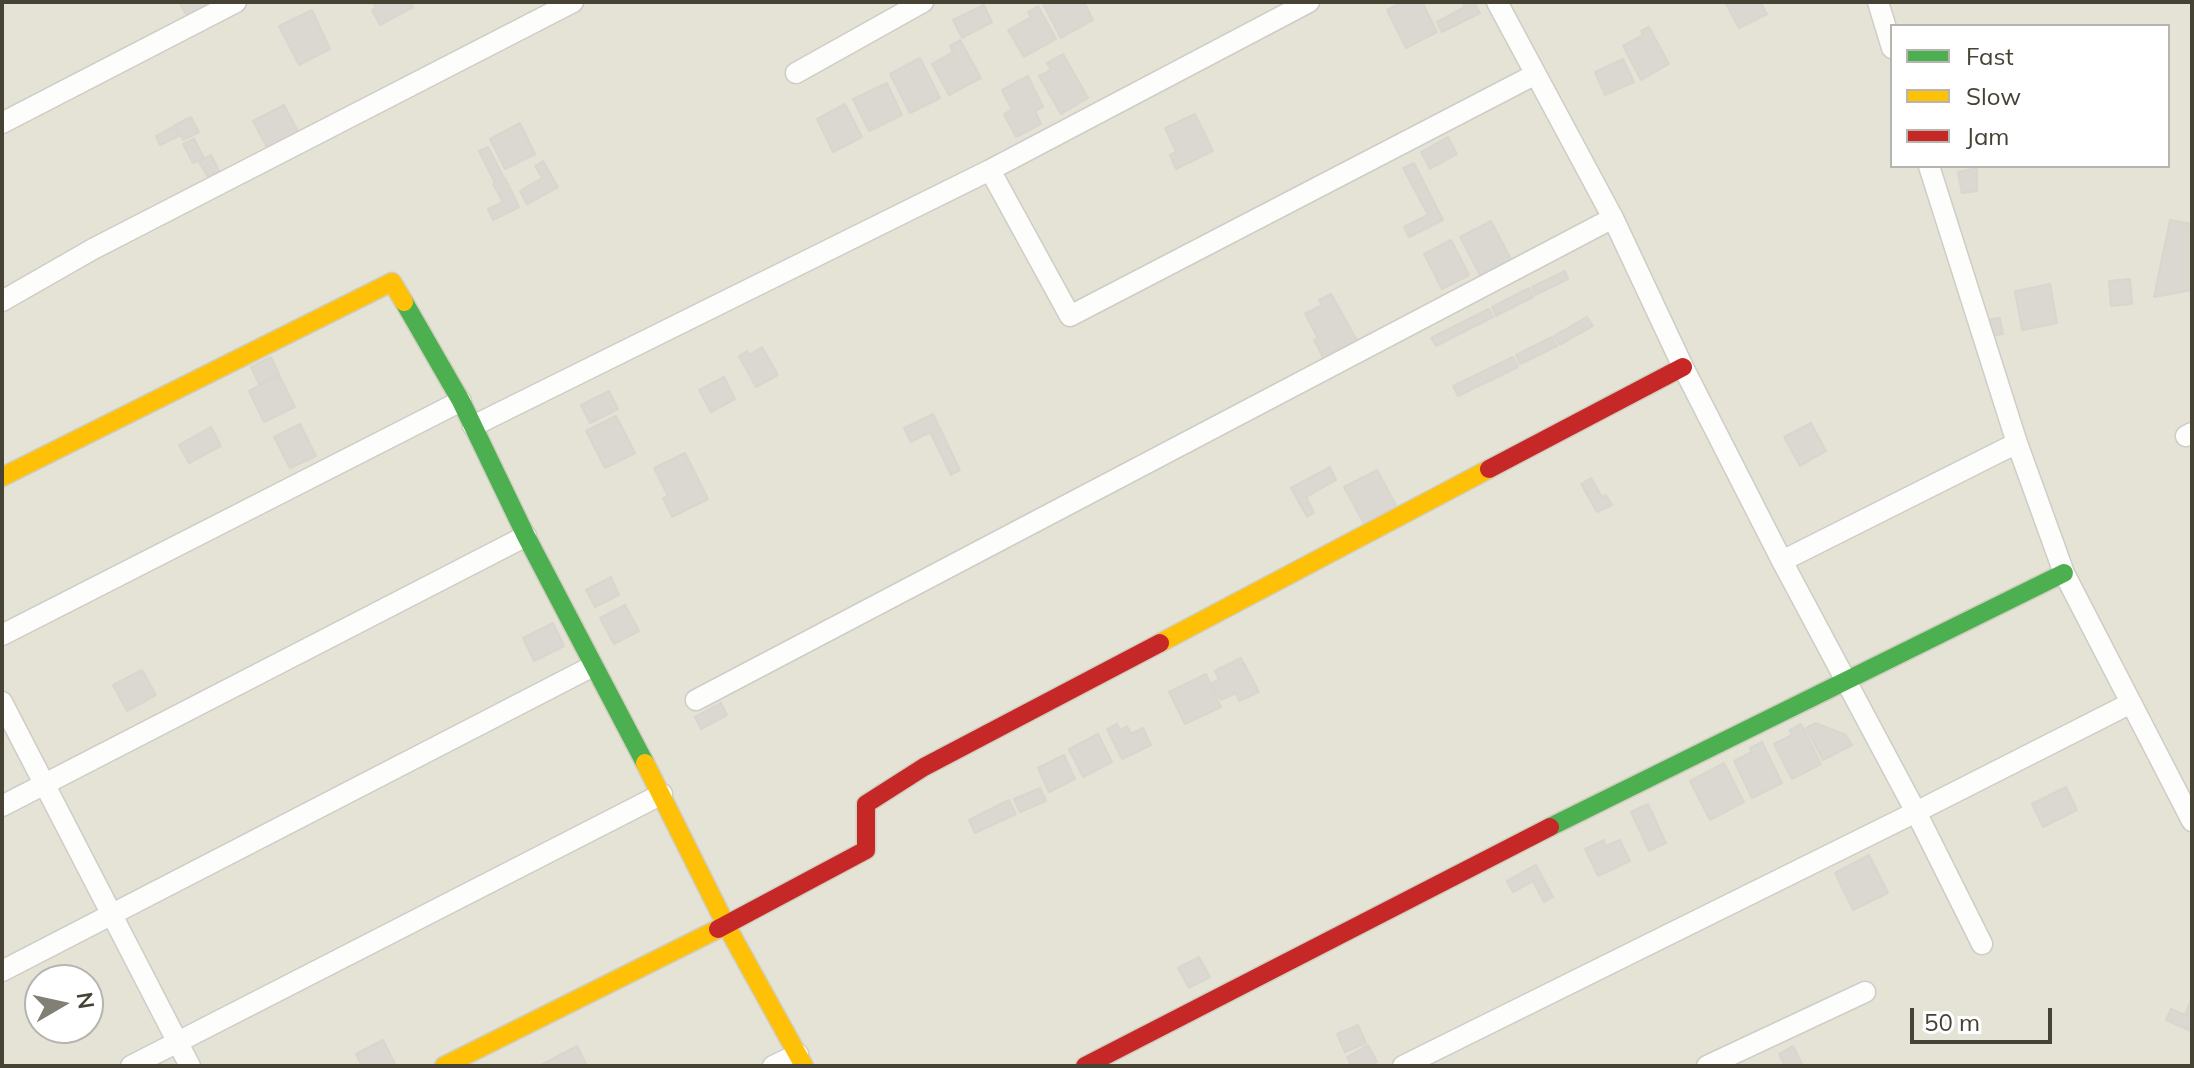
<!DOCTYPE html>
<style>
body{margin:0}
#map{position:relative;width:2194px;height:1068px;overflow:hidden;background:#f0efe8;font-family:Mulish,sans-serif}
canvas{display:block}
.frame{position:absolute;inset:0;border:4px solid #464335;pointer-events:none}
.legend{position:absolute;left:1890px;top:24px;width:280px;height:144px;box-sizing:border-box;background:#fff;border:2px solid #b5b4ae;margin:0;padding:10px 14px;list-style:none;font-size:24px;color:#464335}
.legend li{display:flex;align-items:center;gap:16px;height:40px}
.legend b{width:40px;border:2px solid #b5b4ae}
.north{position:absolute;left:24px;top:964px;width:80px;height:80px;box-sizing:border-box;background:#fff;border:2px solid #b5b4ae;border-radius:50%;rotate:81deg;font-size:22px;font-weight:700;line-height:32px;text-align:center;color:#464335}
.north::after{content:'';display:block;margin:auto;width:28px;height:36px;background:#827f74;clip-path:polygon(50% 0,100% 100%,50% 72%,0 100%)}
.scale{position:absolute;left:1910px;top:1008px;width:142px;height:36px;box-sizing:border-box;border:4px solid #464335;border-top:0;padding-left:10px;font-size:24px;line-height:28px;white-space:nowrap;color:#464335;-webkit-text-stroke:6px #fff;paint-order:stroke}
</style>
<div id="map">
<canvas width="2194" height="1068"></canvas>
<div class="frame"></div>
<ul class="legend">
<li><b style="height:10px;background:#4caf50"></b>Fast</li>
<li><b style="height:10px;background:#ffc107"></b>Slow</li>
<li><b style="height:10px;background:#c62828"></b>Jam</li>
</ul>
<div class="north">N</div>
<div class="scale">50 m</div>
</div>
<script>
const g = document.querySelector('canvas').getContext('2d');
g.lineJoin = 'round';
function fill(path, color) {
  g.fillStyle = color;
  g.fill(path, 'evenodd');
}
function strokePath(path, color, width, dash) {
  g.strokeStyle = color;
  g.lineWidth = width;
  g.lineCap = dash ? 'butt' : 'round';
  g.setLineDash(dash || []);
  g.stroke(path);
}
fill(new Path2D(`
 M 2,2 L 2192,2 L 2192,1066 L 2,1066 ZM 1892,26 L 2168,26 L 2168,166 L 1892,166 ZM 40,980 L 88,980 L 88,1028 L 40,1028 Z`), '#e5e3d5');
const building = new Path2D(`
 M 179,2 L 210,2 L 187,16 Z
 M 372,2 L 411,2 L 413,7 L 380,25 L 372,10 L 376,8 Z
 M 1047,2 L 1084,2 L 1093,20 L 1061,38 L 1043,4 Z
 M 1403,2 L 1422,2 L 1437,32 L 1406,48 L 1387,10 Z
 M 1462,2 L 1474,2 L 1480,13 L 1442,32 L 1437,22 L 1465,7 Z
 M 1725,2 L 1760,2 L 1767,14 L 1739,28 Z
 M 984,5 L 992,22 L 962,38 L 953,20 Z
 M 1038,6 L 1056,39 L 1024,57 L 1008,30 L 1031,17 L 1028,12 Z
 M 312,10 L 330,49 L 299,65 L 279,26 Z
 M 1649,27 L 1669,64 L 1641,80 L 1623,46 L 1643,35 L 1641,31 Z
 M 960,40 L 981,78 L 949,95 L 932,64 L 953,52 L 950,46 Z
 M 1063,54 L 1088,98 L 1061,114 L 1039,76 L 1051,70 L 1047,63 Z
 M 920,58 L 940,98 L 910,113 L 890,74 Z
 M 1623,59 L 1634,82 L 1605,95 L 1595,72 Z
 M 1028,76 L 1043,107 L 1035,111 L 1041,124 L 1016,137 L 1004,114 L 1012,110 L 1002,90 Z
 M 887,83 L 902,115 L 869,131 L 853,99 Z
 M 845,104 L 862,137 L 833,152 L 817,119 Z
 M 284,105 L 301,137 L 270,153 L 253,121 Z
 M 1195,114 L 1213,151 L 1176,169 L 1170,155 L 1176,152 L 1165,128 Z
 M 191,117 L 199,132 L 183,140 L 175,125 Z
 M 520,123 L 535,154 L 505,169 L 490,139 Z
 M 174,126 L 179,136 L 160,145 L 156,136 Z
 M 1448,137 L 1457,154 L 1430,169 L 1421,152 Z
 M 194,139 L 204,158 L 193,163 L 183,144 Z
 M 488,147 L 503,176 L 494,181 L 479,151 Z
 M 211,155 L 219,171 L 208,177 L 199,162 Z
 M 543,161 L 558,187 L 527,204 L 520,191 L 542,178 L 535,166 Z
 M 1414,163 L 1443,220 L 1409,237 L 1404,227 L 1428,215 L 1403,168 Z
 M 1977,168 L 1977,191 L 1962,193 L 1958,172 Z
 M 505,178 L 519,207 L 493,220 L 488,209 L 503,202 L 493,184 Z
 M 2170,220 L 2192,224 L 2192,290 L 2154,297 Z
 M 1491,221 L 1512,261 L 1481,277 L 1460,237 Z
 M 1451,240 L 1469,275 L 1442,289 L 1424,254 Z
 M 1565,271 L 1568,279 L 1535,295 L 1532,287 Z
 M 2130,279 L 2132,304 L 2111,306 L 2109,281 Z
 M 2050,284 L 2057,323 L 2022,330 L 2015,291 Z
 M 1529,288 L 1533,297 L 1496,316 L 1492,307 Z
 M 1331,294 L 1358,342 L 1325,361 L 1314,340 L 1318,338 L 1305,314 L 1322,305 L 1319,300 Z
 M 1489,309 L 1493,317 L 1436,346 L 1431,338 Z
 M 1587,317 L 1593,326 L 1560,345 L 1554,336 Z
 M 2000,318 L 2003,334 L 1989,336 L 1986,320 Z
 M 1552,337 L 1557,346 L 1520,364 L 1516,355 Z
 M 762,347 L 778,375 L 756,387 L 739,356 L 747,351 L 749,355 Z
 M 271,357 L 279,374 L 259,384 L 251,367 Z
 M 1513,357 L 1518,367 L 1458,396 L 1453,386 Z
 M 279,375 L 295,407 L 264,422 L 249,391 Z
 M 724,377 L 735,399 L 711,412 L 699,390 Z
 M 609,391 L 618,409 L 590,423 L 581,405 Z
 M 933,414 L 960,470 L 951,475 L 930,432 L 911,442 L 904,428 Z
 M 616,416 L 635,453 L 605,468 L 586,431 Z
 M 1811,423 L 1826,451 L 1800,466 L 1784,437 Z
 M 300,424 L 316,456 L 290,468 L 274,437 Z
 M 211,427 L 221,446 L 189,463 L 179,445 Z
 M 685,453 L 708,499 L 672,517 L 663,498 L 668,496 L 654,468 Z
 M 1330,467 L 1336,480 L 1306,497 L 1314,513 L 1307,517 L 1291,488 Z
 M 1377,470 L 1399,511 L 1367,529 L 1344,487 Z
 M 1591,478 L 1602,497 L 1606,495 L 1612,505 L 1597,512 L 1581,484 Z
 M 611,577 L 619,595 L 595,607 L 586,590 Z
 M 625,605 L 639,631 L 614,644 L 600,618 Z
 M 553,623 L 564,646 L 534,661 L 523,638 Z
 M 1241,658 L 1259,692 L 1239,701 L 1236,693 L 1221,700 L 1212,683 L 1219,679 L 1215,671 Z
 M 142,670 L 156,695 L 127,711 L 113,685 Z
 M 1206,674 L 1221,707 L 1185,724 L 1169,692 Z
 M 721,703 L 727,715 L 701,729 L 695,717 Z
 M 1816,723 L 1846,735 L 1852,745 L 1823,760 L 1806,728 Z
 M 1117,724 L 1120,730 L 1127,726 L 1131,734 L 1143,728 L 1151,745 L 1122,759 L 1107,729 Z
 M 1801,724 L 1821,764 L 1792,779 L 1774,744 L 1792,735 L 1790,730 Z
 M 1098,734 L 1112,762 L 1083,777 L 1069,749 Z
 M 1762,742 L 1782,783 L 1752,798 L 1734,761 L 1752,752 L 1750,748 Z
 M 1064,755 L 1075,779 L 1049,792 L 1038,768 Z
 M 1724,763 L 1744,802 L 1710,820 L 1690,781 Z
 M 2066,787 L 2077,810 L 2043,827 L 2032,804 Z
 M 1040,788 L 1046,801 L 1020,812 L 1014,799 Z
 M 1009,800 L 1016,814 L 975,833 L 969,820 Z
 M 1648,804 L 1666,843 L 1649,851 L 1631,812 Z
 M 1604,840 L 1606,846 L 1620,840 L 1630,861 L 1598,876 L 1585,849 Z
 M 1869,855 L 1888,893 L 1853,910 L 1835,873 Z
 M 1536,865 L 1553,897 L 1544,902 L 1533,881 L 1513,892 L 1507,881 Z
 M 1199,957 L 1210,977 L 1189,988 L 1178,968 Z
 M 2192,998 L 2191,1031 L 2166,1020 L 2171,1009 L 2185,1015 Z
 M 1358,1025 L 1366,1043 L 1345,1052 L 1337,1034 Z
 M 383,1040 L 396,1066 L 362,1066 L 356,1054 Z
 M 1368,1045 L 1377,1062 L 1369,1066 L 1352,1066 L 1347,1057 Z
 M 577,1046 L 587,1066 L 539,1066 Z
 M 1793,1046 L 1803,1066 L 1785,1066 L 1779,1054 Z`);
fill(building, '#dad8d1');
strokePath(building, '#d8d6ce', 2);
const street = new Path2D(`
 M 1497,2 L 1613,218 L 1683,367 L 1782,561 L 1916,812 L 1982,944
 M 1878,2 L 1892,48
 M 796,73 L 923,2
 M 2,123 L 236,2
 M 1929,166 L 2017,443 L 2064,573 L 2192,821
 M 990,170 L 1070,316 L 1534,75
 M 2,301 L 93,249 L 573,2
 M 473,426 L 990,170 L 1309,2
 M 2186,436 L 2192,433
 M 1782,561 L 2017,443
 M 2,635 L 461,401
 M 696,700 L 1613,218
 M 2,702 L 190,1066
 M 2,806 L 526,536
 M 2,971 L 593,666
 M 131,1066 L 662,794
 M 773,1066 L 798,1054
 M 1403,1066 L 1916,812 L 2131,703
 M 1707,1066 L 1865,992`);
const fast = new Path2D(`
 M 404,302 L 461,401 L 526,536 L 645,763
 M 1550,827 L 2064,573`);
const slow = new Path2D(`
 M 2,477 L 392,282 L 404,302
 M 1160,643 L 1489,469
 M 645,763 L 726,925 L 804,1066
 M 444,1066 L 718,929`);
const jam = new Path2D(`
 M 1489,469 L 1683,367
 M 718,929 L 866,850 L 866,804 L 924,767 L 1160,643
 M 1085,1066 L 1550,827`);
strokePath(street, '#cecdc6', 23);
strokePath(fast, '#d0cebf', 21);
strokePath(slow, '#d0cebf', 21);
strokePath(jam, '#d0cebf', 21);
strokePath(street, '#fdfdfc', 20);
strokePath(fast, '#4caf50', 18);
strokePath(slow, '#ffc107', 18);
strokePath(jam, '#c62828', 18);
</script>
